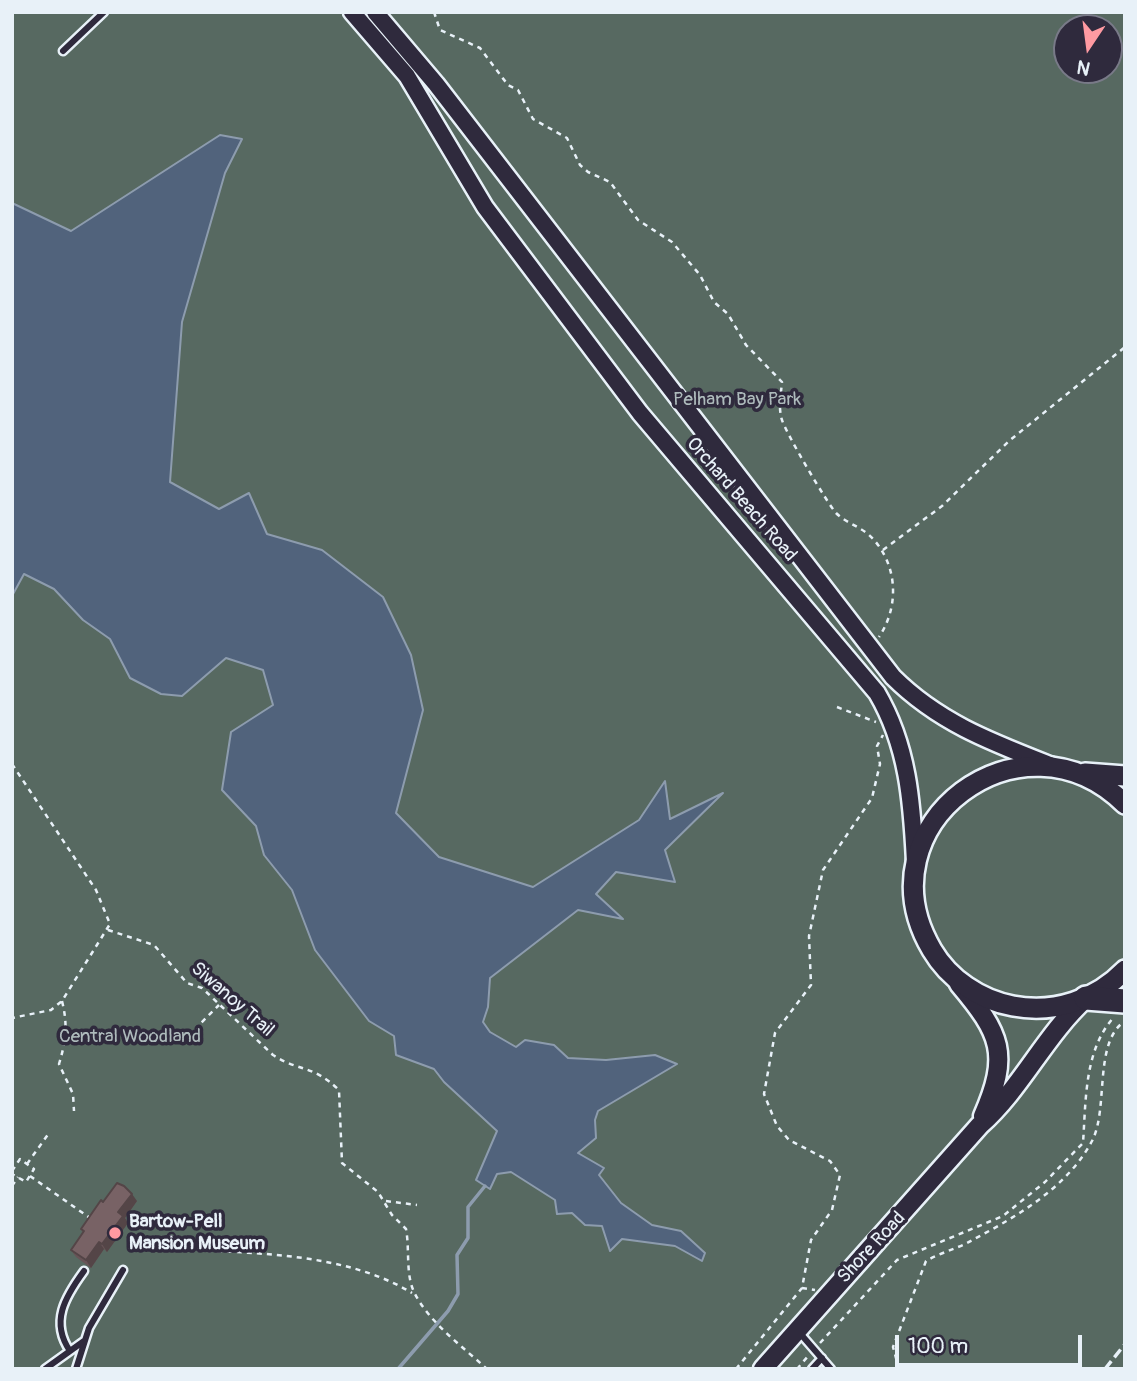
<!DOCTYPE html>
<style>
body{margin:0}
#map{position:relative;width:1137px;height:1381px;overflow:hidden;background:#2f2a3d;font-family:Pangolin,sans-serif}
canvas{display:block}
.frame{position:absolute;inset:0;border:14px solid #e8f1f8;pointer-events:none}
.north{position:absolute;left:1053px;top:14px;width:70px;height:70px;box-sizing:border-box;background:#2f2a3d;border:2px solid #797a88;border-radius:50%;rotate:193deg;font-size:19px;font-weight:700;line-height:28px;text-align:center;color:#e8f1f8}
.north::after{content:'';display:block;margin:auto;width:24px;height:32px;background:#ff9aa2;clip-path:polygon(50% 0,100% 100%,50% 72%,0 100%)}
.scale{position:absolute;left:895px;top:1335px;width:187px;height:32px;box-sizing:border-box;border:4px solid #e8f1f8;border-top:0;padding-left:9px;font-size:21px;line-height:24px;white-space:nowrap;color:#e8f1f8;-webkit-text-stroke:5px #2f2a3d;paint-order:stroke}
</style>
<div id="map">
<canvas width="1137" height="1381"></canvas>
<div class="frame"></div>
<div class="north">N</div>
<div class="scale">100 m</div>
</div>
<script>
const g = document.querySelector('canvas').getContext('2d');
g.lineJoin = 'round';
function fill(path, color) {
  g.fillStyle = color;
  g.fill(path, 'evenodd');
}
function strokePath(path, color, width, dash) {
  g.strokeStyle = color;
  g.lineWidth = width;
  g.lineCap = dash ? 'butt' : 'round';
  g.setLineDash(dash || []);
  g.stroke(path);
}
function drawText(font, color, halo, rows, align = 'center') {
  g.font = font + ' Pangolin,sans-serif';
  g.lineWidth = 7;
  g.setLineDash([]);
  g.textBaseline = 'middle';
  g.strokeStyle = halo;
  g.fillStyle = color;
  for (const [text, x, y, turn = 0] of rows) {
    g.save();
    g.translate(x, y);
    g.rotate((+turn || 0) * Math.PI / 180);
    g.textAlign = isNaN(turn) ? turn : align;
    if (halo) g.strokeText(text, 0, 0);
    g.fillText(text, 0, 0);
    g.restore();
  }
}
fill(new Path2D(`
 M 12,12 L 1125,12 L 1125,1369 L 12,1369 ZM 1067,28 L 1109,28 L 1109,70 L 1067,70 Z`), '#576961');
const water = new Path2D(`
 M 220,135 L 242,139 L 225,173 L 182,322 L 170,482 L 219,509 L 249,493 L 267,534 L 322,550 L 383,597 L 411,655 L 423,710 L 396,813 L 439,857 L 533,887 L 639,820 L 665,781 L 670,819 L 723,793 L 665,850 L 675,882 L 616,872 L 596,894 L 623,919 L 578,910 L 490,978 L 488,1007 L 483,1022 L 490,1032 L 516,1047 L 525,1040 L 554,1045 L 568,1058 L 606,1060 L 655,1055 L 677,1064 L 598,1111 L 595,1120 L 596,1138 L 578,1153 L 604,1168 L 599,1175 L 621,1203 L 652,1225 L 681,1231 L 705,1253 L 702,1261 L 675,1246 L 622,1239 L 610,1251 L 602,1226 L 585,1225 L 572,1213 L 557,1214 L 555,1200 L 511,1172 L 497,1174 L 490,1189 L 476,1180 L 497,1131 L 444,1082 L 434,1069 L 396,1055 L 394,1036 L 369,1021 L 315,950 L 292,890 L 264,855 L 256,826 L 222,790 L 231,732 L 273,705 L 263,670 L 226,658 L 182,696 L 161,694 L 130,678 L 110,639 L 83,620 L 54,589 L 24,574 L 12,596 L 12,203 L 71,231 Z`);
fill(water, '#51637c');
strokePath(water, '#8d9cae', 2);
strokePath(new Path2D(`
 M 398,1369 L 448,1311 L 458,1294 L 457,1255 L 468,1238 L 468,1207 L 485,1186`), '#8d9cae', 3.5);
const service = new Path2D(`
 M 63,51 L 104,12
 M 798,1331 L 831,1369
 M 70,1351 C 50,1322 65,1297 84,1271
 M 45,1369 L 84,1341
 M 76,1369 L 89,1328 L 123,1270
 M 812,1369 L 822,1358`);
const tertiary = new Path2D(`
 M 352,12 L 407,76 L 485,207 L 640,413 L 877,693 C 908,746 912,802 915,862
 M 375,12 L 436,84 L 893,677 C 938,722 991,742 1050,765`);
const secondary = new Path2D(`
 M 959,984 C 1001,1034 1010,1054 983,1116
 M 763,1369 L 980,1125 C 1021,1089 1045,1035 1086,998`);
const primary = new Path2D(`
 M 1085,773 L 1125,776
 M 1125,804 C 1022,702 858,825 932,950 C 949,979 980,1000 1013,1006 C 1054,1014 1096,1000 1125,970`);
const motorway = new Path2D(`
 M 1086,998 L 1125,1001`);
strokePath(service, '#e8f1f8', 11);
strokePath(tertiary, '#e8f1f8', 21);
strokePath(secondary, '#e8f1f8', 23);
strokePath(primary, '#e8f1f8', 24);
strokePath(motorway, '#e8f1f8', 28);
strokePath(new Path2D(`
 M 434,12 L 440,30 L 480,48 L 508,85 L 518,90 L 533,119 L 567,138 L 580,165 L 588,172 L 610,182 L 638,220 L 672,242 L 700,275 L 714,302 L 728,314 L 746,345 L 782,382 C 781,394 778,408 782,420 C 786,433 827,503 836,513 C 845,522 858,526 868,534 C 897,560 901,604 879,637
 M 883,550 L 942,506 L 1009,441 L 1125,347
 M 837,707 L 876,722
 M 12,764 L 96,890 L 110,924 L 62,1001 L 51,1010 L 12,1018
 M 108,930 L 154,945 L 187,983 L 202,988 L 273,1055 C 299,1072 312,1064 339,1090 L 342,1163 L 378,1192 L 392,1215 L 406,1229 C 410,1250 405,1275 415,1294 C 430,1323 463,1347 487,1369
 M 62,1001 C 68,1025 66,1041 59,1064 L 73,1094 L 74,1111
 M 191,1039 L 199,1025 L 219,1005
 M 27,1164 L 49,1133
 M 12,1171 L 20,1159 L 34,1169 L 26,1182 L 12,1174
 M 30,1176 L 90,1218
 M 12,1186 L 18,1177
 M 386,1201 L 417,1205
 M 167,1249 C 246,1253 343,1251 412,1293
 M 802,1288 L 815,1290
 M 820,1343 L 897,1260 L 1003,1216 L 1045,1182 L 1083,1143 C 1086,1101 1084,1050 1114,1017
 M 736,1369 L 802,1288 L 811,1240 L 832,1210 L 840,1175 L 830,1161 L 789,1140 L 777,1126 L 764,1094 L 775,1033 L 811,985 L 809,936 L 823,870 L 872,798 L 880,764 L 877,746 L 883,735
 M 797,1369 L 809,1355
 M 899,1369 L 893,1347 L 926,1261 C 938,1254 952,1250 965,1244 C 1012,1219 1066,1190 1092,1141 C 1109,1109 1093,1042 1125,1021`), '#e8f1f8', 2.5, [5, 5]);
strokePath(service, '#2f2a3d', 6);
strokePath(tertiary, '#2f2a3d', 16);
strokePath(secondary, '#2f2a3d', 18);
strokePath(primary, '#2f2a3d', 19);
strokePath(motorway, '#2f2a3d', 23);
strokePath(new Path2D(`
 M 1105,1369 L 1125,1344
 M 1124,1369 L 1125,1368`), '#e8f1f8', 3.5, [10, 5]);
fill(new Path2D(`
 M 137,1201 L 125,1218 L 128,1223 L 107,1252 L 104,1249 L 91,1268 L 76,1257 L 71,1250 L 83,1233 L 81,1229 L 103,1202 Z`), '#675457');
fill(new Path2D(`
 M 132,1194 L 137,1201 L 125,1218 L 128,1223 L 107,1252 L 102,1244 L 118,1212 Z
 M 99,1242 L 104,1249 L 91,1268 L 86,1260 Z`), '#544547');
const building = new Path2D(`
 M 117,1183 L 124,1186 L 132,1194 L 118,1212 L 123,1216 L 102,1244 L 99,1242 L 86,1260 L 71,1250 L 84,1231 L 81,1229 L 101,1200 L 103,1202 Z`);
fill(building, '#786265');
strokePath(building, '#544547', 2);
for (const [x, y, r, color] of [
 [115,1233,7,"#ff9aa2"]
]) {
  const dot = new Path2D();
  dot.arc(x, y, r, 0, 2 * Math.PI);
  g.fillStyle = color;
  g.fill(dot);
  strokePath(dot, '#2f2a3d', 2.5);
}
drawText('19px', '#aebbbc', '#2f2a3d', [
 ["Pelham Bay Park",737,400],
 ["Central Woodland",130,1037]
]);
drawText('19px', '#e8f1f8', '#2f2a3d', [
 ["Orchard Beach Road",741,500,49],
 ["Siwanoy Trail",232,1000,41],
 ["Shore Road",872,1248,-47]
]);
drawText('bold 19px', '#e8f1f8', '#2f2a3d', [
 ["Bartow-Pell",129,1222],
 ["Mansion Museum",129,1244]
], 'left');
</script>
